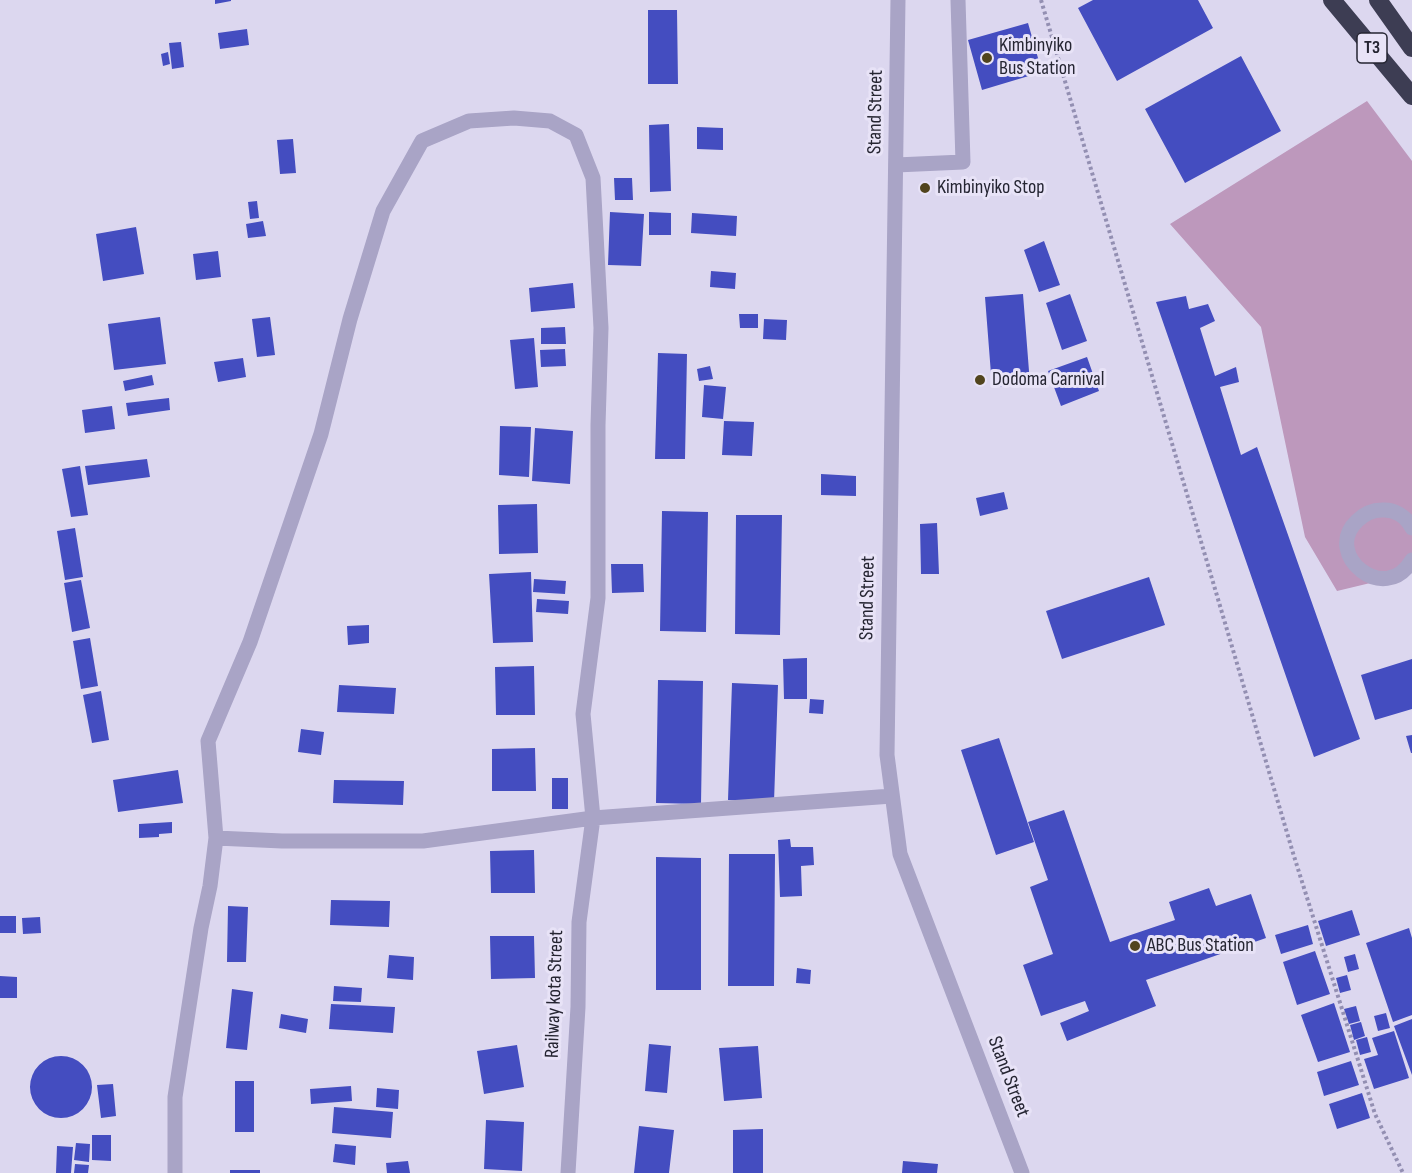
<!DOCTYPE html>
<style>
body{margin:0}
canvas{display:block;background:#dcd7ef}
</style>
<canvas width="1412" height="1173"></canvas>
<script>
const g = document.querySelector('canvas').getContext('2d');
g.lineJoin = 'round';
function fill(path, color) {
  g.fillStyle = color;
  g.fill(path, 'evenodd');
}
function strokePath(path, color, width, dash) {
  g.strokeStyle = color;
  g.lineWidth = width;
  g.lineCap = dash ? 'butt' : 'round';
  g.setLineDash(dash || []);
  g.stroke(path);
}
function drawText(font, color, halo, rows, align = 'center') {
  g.font = font + ' "Sofia Sans Condensed",sans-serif';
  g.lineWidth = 6;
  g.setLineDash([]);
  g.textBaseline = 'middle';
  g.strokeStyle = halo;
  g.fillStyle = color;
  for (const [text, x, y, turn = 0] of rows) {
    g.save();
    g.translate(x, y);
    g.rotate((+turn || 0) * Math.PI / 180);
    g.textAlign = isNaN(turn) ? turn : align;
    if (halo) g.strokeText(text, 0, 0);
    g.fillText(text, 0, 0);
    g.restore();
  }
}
fill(new Path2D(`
 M 1367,101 L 1412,161 L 1412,573 L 1337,591 L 1305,537 L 1261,327 L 1170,224 Z`), '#bd98bc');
fill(new Path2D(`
 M 215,0 L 231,0 L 231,1 L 215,4 Z
 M 1093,0 L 1198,0 L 1213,28 L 1117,81 L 1078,8 Z
 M 648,10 L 677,10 L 678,84 L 648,84 Z
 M 1028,23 L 1042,72 L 982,90 L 968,40 Z
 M 247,29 L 249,45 L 220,49 L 218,33 Z
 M 181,42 L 184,67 L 172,69 L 169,43 Z
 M 168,52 L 170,64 L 163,66 L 161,54 Z
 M 1241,56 L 1281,131 L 1185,183 L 1145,109 Z
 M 669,124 L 671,191 L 650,192 L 649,125 Z
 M 697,127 L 723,128 L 723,150 L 697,149 Z
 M 293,139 L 296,173 L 280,174 L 277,140 Z
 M 614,178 L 632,178 L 633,200 L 615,200 Z
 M 257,201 L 259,218 L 250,219 L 248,202 Z
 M 610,212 L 644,214 L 641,266 L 608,265 Z
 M 649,212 L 671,213 L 671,235 L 649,235 Z
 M 692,213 L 737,216 L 736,236 L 691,233 Z
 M 263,221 L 266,236 L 248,238 L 246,224 Z
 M 136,227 L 144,274 L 103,281 L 96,234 Z
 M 1044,241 L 1060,285 L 1039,292 L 1024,250 Z
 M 218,251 L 221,277 L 196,280 L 193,254 Z
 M 711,271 L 736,273 L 735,289 L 710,287 Z
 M 573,283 L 575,308 L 531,312 L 529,288 Z
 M 1023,294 L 1030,384 L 992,387 L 985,297 Z
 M 1070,294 L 1087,341 L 1062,350 L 1046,303 Z
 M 1186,296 L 1189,309 L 1208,304 L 1215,321 L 1200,328 L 1215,376 L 1236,367 L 1239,382 L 1220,387 L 1241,455 L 1257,447 L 1360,739 L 1314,757 L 1156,302 Z
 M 739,314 L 758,314 L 758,328 L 740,328 Z
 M 160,317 L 166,364 L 114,370 L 108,324 Z
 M 270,317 L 275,355 L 257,357 L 252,319 Z
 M 764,319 L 787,320 L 786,340 L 763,339 Z
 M 565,327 L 566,344 L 541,344 L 541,328 Z
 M 534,338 L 538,387 L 515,389 L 510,340 Z
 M 565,349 L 566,366 L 541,367 L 540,350 Z
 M 658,353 L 687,354 L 685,459 L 655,459 Z
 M 1087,357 L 1099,391 L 1061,406 L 1048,371 Z
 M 243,358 L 246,377 L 218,382 L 214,362 Z
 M 710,366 L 713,379 L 699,381 L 697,369 Z
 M 152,375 L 154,385 L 125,391 L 123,381 Z
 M 704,385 L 726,387 L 723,419 L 702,417 Z
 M 169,398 L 170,410 L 128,416 L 126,403 Z
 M 112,406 L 115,429 L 85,433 L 82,410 Z
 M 724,421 L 754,422 L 752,456 L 722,455 Z
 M 500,426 L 531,427 L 529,477 L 499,475 Z
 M 535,428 L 573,431 L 570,484 L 532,481 Z
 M 147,459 L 150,477 L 88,485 L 85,466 Z
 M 80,466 L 88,515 L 71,517 L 62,469 Z
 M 821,474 L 856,476 L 856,496 L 821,495 Z
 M 1004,492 L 1008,509 L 980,516 L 976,498 Z
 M 537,504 L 538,553 L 499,554 L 498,505 Z
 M 662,511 L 708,512 L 706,632 L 660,631 Z
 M 736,515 L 782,515 L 780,635 L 735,634 Z
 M 937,523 L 939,574 L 921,574 L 920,524 Z
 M 75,528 L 83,577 L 65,580 L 57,531 Z
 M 611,564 L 643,564 L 644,592 L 612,593 Z
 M 531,572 L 533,642 L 493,643 L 489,574 Z
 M 1149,577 L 1165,625 L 1062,659 L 1046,611 Z
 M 534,579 L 566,581 L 565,594 L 533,592 Z
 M 81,580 L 90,628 L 72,632 L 64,583 Z
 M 537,599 L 569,601 L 568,614 L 536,612 Z
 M 369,625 L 369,643 L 348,645 L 347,626 Z
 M 90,638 L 98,686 L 81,689 L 73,641 Z
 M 807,658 L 807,699 L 784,699 L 783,659 Z
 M 1412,659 L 1412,709 L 1375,720 L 1361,675 Z
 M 534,666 L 535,715 L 496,715 L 495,667 Z
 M 658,680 L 703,681 L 701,804 L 656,803 Z
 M 732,683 L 778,685 L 774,802 L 728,800 Z
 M 339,685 L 396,688 L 394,714 L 337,712 Z
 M 101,691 L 109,740 L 92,743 L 83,695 Z
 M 810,699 L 824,700 L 823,714 L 809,713 Z
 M 301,729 L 324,732 L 321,755 L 298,752 Z
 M 1412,735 L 1412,753 L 1411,753 L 1406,736 Z
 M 999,738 L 1034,842 L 996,855 L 961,750 Z
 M 535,748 L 536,791 L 492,791 L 492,749 Z
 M 178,770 L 183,803 L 118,812 L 113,780 Z
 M 552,778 L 568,778 L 568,809 L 552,809 Z
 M 334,780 L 404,781 L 403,805 L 333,803 Z
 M 1064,810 L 1110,942 L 1175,920 L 1169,902 L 1209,888 L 1216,906 L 1251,894 L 1266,938 L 1146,980 L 1156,1006 L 1067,1041 L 1060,1023 L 1089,1011 L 1085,1001 L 1041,1016 L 1023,965 L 1053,954 L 1030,887 L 1048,880 L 1028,822 Z
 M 172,822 L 172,833 L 159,834 L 159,837 L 139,838 L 139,824 Z
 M 790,839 L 791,847 L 813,847 L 814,865 L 801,866 L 802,896 L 780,897 L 778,840 Z
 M 534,850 L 535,893 L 491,893 L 490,851 Z
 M 729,854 L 775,854 L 774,986 L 728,986 Z
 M 656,857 L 701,858 L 701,990 L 656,990 Z
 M 331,900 L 390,901 L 389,927 L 330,925 Z
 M 228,906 L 248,907 L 246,962 L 227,962 Z
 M 1352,910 L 1360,935 L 1326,946 L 1318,921 Z
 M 0,916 L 16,916 L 16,933 L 0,933 Z
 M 40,917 L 41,933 L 23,934 L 22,918 Z
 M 1308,925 L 1313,944 L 1281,954 L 1275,935 Z
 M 1409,928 L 1412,938 L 1412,1015 L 1393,1022 L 1366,943 Z
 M 490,936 L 534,936 L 535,978 L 491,979 Z
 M 1315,951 L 1330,994 L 1297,1005 L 1283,962 Z
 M 1355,954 L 1359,969 L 1348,972 L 1344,957 Z
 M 389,955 L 414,957 L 413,980 L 387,978 Z
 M 797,968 L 811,970 L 810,984 L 796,983 Z
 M 1347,975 L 1351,990 L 1340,993 L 1336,978 Z
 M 0,976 L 17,977 L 17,998 L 0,998 Z
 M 334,986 L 362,988 L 361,1002 L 333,1001 Z
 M 232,989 L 253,992 L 247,1050 L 226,1048 Z
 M 1334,1003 L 1350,1052 L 1318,1062 L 1301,1015 Z
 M 331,1004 L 395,1007 L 393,1033 L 329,1029 Z
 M 1356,1006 L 1360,1021 L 1349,1024 L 1344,1009 Z
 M 1386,1013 L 1390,1028 L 1378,1031 L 1374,1016 Z
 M 281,1014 L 308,1019 L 306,1033 L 279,1028 Z
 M 1412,1019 L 1412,1075 L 1394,1026 Z
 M 1361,1022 L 1365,1036 L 1354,1040 L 1350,1025 Z
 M 1394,1031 L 1409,1078 L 1374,1089 L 1364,1059 L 1378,1055 L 1372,1038 Z
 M 1367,1037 L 1371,1052 L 1360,1055 L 1356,1040 Z
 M 649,1044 L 671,1046 L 667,1093 L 645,1091 Z
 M 517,1045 L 524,1087 L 484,1094 L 477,1051 Z
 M 758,1046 L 762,1098 L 724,1101 L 719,1048 Z
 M30 1087a31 31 0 1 1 62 0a31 31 0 1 1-62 0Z
 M 1351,1061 L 1359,1085 L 1324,1096 L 1317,1072 Z
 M 235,1081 L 254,1081 L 254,1132 L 235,1132 Z
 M 113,1084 L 116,1116 L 101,1118 L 97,1085 Z
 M 351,1086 L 352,1101 L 311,1104 L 310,1089 Z
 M 377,1088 L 399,1090 L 398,1109 L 376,1107 Z
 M 1362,1093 L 1370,1118 L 1337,1129 L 1329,1104 Z
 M 334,1107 L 393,1112 L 391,1138 L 332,1133 Z
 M 486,1120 L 524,1122 L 522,1171 L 484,1169 Z
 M 639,1126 L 674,1130 L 669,1173 L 634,1173 Z
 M 763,1129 L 763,1173 L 733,1173 L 733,1130 Z
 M 92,1135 L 111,1135 L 111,1161 L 92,1160 Z
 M 76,1143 L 90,1144 L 89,1162 L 74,1160 Z
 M 335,1144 L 356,1146 L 355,1165 L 333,1162 Z
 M 57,1146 L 73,1147 L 71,1173 L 56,1173 Z
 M 408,1161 L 410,1173 L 387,1173 L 386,1163 Z
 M 903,1161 L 938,1164 L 937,1173 L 902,1173 Z
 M 75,1164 L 89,1165 L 88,1173 L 74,1173 Z
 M 230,1170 L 260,1170 L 260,1173 L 230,1173 Z`), '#444dc0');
strokePath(new Path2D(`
 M 1041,0 L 1293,853 L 1375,1114 L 1403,1173`), '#938fb2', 4, [3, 3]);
strokePath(new Path2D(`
 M 898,0 L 887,755 L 900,854 L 1022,1173
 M 896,165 L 963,162 L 958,0
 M 1412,528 C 1406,516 1394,509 1382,510 C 1372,510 1364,514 1357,521 C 1322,554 1385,607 1412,560
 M 216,838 L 282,841 L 423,841 L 593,818 L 892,796
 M 175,1173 L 175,1097 L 201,928 L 210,886 L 216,838 L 208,741 L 250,642 L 321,434 L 350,319 L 383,211 L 422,141 L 469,121 L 514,118 L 550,121 L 576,135 L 593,178 L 601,328 L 598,425 L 598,598 L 583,714 L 593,818 L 579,922 L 578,1007 L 568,1173`), '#a9a4c6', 15);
strokePath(new Path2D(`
 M 1332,0 L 1412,96
 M 1378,0 L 1412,48`), '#3d3d53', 18);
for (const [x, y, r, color] of [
 [987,58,6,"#51441d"],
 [925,188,6,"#51441d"],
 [980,380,6,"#51441d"],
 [1135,946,6,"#51441d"]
]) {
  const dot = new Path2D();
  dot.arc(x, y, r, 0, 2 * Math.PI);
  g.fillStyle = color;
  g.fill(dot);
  strokePath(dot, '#e8e3f7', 2);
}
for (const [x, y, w] of [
 [1372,48,30]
]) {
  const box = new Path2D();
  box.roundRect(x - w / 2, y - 15, w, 30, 4.5);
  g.fillStyle = '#e8e3f7';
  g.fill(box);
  strokePath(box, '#252532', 1.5);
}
drawText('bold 18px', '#252532', null, [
 ["T3",1372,48]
]);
drawText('20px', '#252532', '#e8e3f7', [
 ["Kimbinyiko",999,46],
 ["Bus Station",999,69],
 ["Kimbinyiko Stop",937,188],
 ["Dodoma Carnival",992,380],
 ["ABC Bus Station",1147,946]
], 'left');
drawText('20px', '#252532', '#e8e3f7', [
 ["Stand Street",876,112,-89],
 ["Stand Street",868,598,-89],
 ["Railway kota Street",555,994,-88],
 ["Stand Street",1008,1077,69]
]);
</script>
